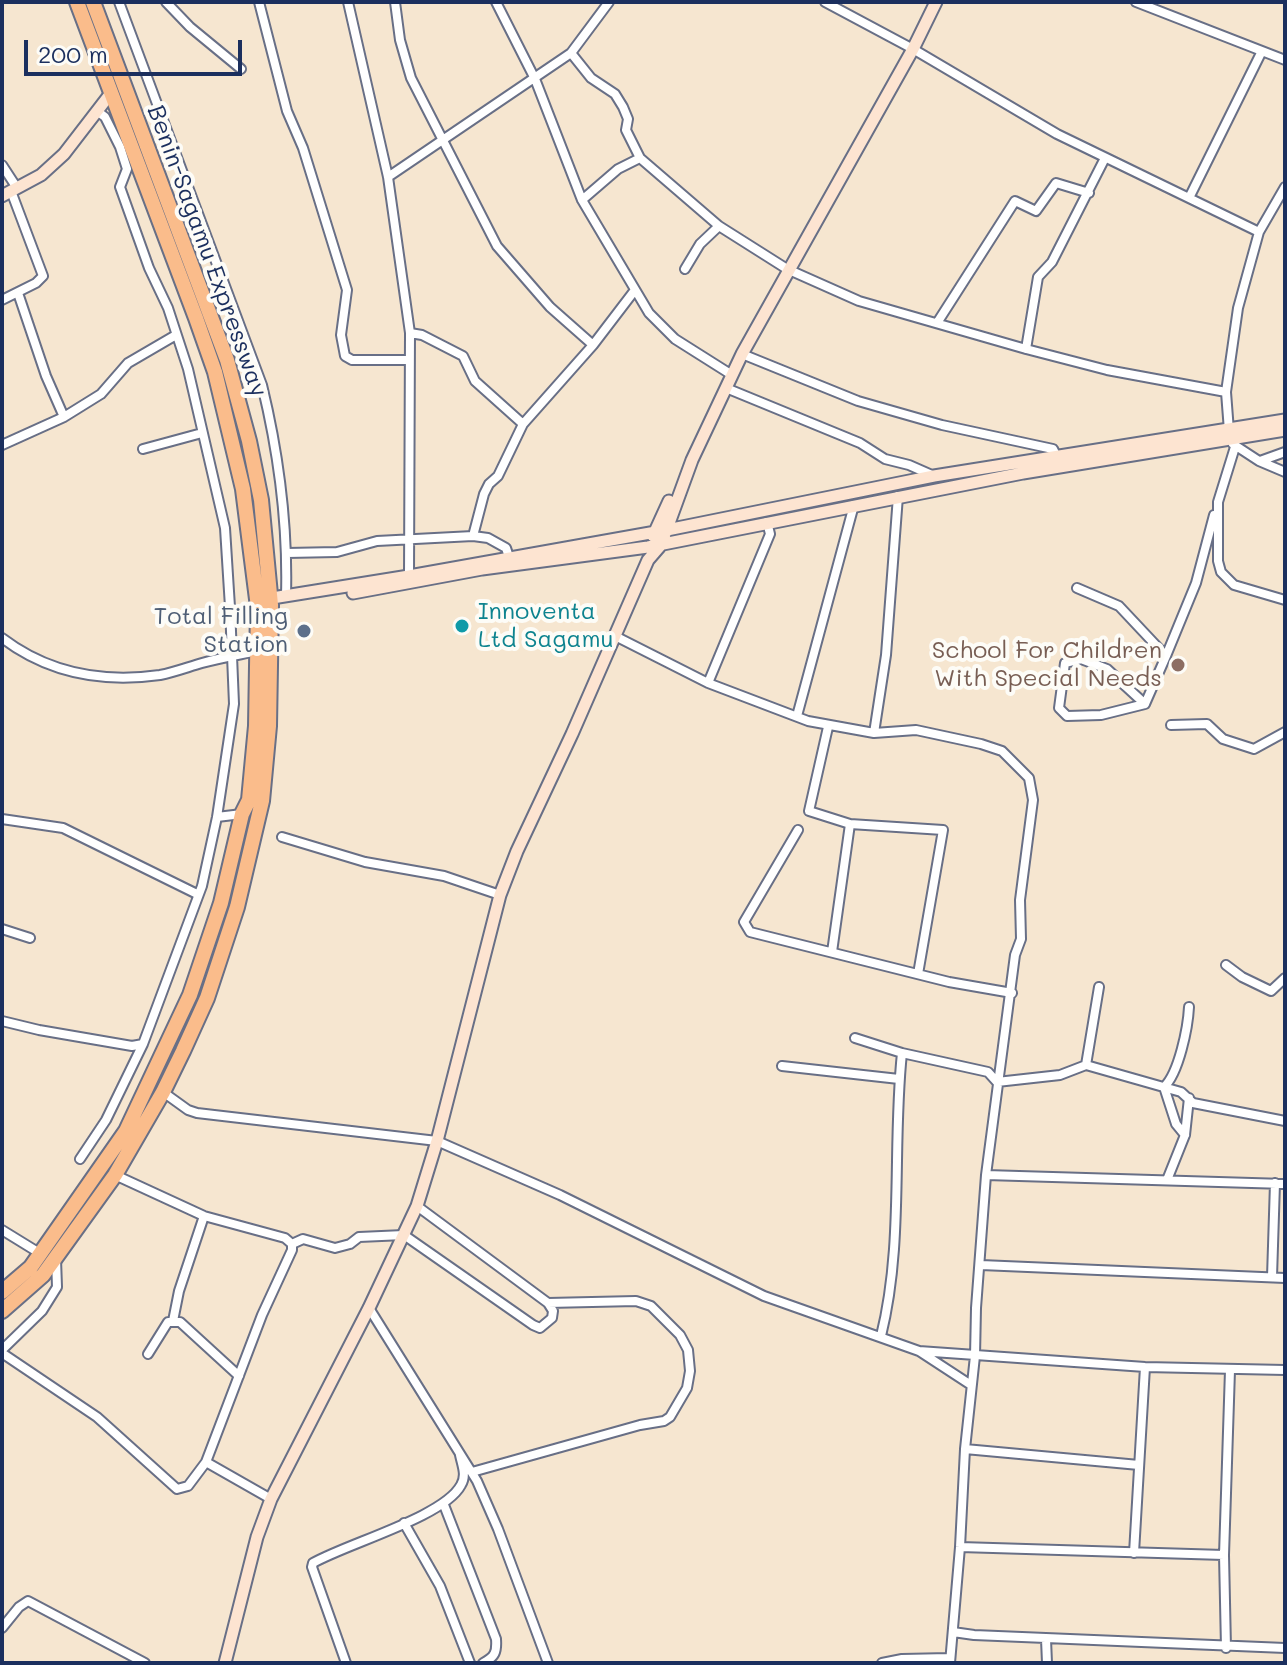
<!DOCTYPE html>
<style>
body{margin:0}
#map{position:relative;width:1287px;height:1665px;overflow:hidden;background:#f6e6d0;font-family:Mali,sans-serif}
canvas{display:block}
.frame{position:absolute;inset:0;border:4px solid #1b2f5e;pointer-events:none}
.scale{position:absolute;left:24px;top:40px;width:218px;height:36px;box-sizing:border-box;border:4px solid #1b2f5e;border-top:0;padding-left:10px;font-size:24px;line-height:28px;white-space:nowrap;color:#1b2f5e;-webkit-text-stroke:6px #fdfcf7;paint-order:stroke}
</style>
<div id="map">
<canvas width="1287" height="1665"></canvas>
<div class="frame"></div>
<div class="scale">200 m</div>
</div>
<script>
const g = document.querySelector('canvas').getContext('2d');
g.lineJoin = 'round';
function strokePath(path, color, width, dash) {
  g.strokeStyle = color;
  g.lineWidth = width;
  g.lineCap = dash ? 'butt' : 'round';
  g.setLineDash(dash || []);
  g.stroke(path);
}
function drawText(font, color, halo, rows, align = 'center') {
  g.font = font + ' Mali,sans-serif';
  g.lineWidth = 8;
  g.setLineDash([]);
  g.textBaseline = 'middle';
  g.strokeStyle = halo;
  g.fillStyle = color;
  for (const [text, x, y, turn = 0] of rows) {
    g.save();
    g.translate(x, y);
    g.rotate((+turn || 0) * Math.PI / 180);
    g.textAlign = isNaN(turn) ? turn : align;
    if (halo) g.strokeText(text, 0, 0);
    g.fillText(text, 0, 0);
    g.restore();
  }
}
const street = new Path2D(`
 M 119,2 L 262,385 C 279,455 288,524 286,596
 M 166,2 L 190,27 L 241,69
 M 259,2 L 287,111 L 303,148 L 347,290 L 341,335 L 345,356 L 352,360 L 409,360
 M 348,2 L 388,177 L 410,333 L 409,576
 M 395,2 L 400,40 L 411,78 L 497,246 L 550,307 L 593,345
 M 496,2 L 535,79 L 582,200 L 649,313 L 675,339 L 732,375
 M 825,2 L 913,49 L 1057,134 L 1259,232
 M 1136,2 L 1285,60
 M 571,53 L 591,78 L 615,94 L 623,107 L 628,119 L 626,130 L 640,158 L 719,226 L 787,269 L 859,301 L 1026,349 L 1107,370 L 1226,392
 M 2,165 L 17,188
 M 388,177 L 571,53 L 609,2
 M 1189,198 L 1261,53
 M 582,200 L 618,169 L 640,158
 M 685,269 L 700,244 L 719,226
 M 18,293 L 46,376 L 64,417
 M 2,300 L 36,283 L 43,276 L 11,191
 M 937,323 L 1015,201 L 1036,211 L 1056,183 L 1089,193
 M 410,333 L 422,335 L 463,356 L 475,381 L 523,424
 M 1026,349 L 1038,277 L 1052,262 L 1105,158
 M 742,354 L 858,401 L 942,425 L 1053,449 L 1057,457
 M 726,388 L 860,443 L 885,459 L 909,465 L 934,476
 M 1229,431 L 1226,392 L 1238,308 L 1259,232 L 1285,187
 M 1233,444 L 1259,461 L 1285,472
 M 2,445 L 64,417 L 101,394 L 128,363 L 176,335
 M 1235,447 L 1218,502 L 1218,561 L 1221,572 L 1234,585 L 1285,600
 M 143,449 L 202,433
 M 1260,461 L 1285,452
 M 473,536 L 484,494 L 489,484 L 498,476 L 523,424 L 593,345 L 635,290
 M 287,553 L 337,552 L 377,541 L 473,536 L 488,538 L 506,548 L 509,557
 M 1077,588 L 1119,606 L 1166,656 L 1145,704
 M 615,636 L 708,683 L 808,721 L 874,733 L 916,730 L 981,744 L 1002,751 L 1029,778 L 1033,800 L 1020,900 L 1021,939 L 1015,955 L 986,1175 L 976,1308 L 975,1356 L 965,1449 L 960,1547 L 950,1663
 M 2,638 C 48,673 103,683 160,675 C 175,672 188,667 202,663 C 220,658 238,655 257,651
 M 1166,656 L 1196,583 L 1214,515
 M 1081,659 L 1107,669 L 1145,704 L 1101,715 L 1067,716 L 1059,708 L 1065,663 Z
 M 708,683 L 770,534 L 767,522
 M 797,716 L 854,505
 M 1171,725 L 1207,724 L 1223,739 L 1254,749 L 1285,732
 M 828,727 L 809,811 L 850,824 L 832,952
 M 874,733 L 886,655 L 898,496
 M 217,817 L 242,814
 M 2,819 L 63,828 L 197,894
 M 850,824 L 943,830 L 918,974
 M 798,830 L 744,922 L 750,932 L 949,982 L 1012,993
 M 282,837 L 365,862 L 444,876 L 500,895
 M 2,929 L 30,938
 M 1226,965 L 1242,977 L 1271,991 L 1285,978
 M 2,1021 L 39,1030 L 132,1046 L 143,1044 L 202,886 L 217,817 L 234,704 L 230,607 L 225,528 L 188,369 L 168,308 L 149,268 L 120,187 L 127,169 L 120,147 L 105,117 L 97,111
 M 855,1038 L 902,1053 L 988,1072 L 997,1082 L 1060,1075 L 1086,1065 L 1181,1092 L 1193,1103 L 1285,1121
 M 1086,1065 L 1099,987
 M 782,1066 L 899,1079
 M 163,1092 L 188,1110 L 197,1113 L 437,1141 L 560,1195 L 764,1296 L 919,1351 L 971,1385
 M 1185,1135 L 1176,1124 L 1164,1087 C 1179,1073 1188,1027 1189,1007
 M 80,1159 L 106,1120 L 143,1044
 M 986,1175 L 1285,1184
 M 1167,1180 L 1185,1135 L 1189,1098
 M 2,1230 L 41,1254
 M 292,1244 L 303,1239 L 335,1248 L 350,1244 L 359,1237 L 404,1235 L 533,1325 L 540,1328 L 552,1318 L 553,1311 L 548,1303 L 417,1206
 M 981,1265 L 1285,1278
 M 1272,1277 L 1275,1183
 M 369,1308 L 477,1481 L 498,1529 L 548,1663
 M 173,1321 L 179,1291 L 204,1216
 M 881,1336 C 904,1244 892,1146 902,1053
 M 2,1350 L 42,1311 L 57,1287 L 56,1259
 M 919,1351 L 1145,1367 L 1285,1370
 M 2,1353 L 97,1417 L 177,1489 L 188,1486 L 206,1462 L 262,1315 L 292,1250 L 292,1244 L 285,1238 L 204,1216 L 115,1175
 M 148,1354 L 168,1322 L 180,1322 L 239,1376
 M 965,1449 L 1139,1465
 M 206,1462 L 271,1499
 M 472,1472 L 640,1425 L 664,1421 L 670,1417 L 687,1388 L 690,1371 L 688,1350 L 680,1335 L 651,1306 L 636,1301 L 548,1303
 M 444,1505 L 496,1639 C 497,1652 495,1657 483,1663
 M 404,1523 L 440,1586 L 470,1663
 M 960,1547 L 1224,1555
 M 1134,1553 L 1145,1367
 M 2,1628 L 19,1607 L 28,1601 L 145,1663
 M 953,1632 L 974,1635 L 1285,1648
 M 1046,1639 L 1047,1663
 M 1226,1648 L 1224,1555 L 1230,1370
 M 346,1663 L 312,1567 L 313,1563 C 348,1543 444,1517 461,1485 C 467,1475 462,1465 460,1455
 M 882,1663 L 902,1659 L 949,1658`);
const secondary = new Path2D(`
 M 2,196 L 41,175 L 64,154 L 111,93
 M 653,536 L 669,501
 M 353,593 L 482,569 L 648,547 L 1023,473 L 1285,430
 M 266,599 L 409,576 L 667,530 L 934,476 L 1285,420
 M 225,1663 L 257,1537 L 271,1499 L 369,1308 L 417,1206 L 437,1141 L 500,895 L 517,851 L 572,734 L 648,560 L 661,545 L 692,460 L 742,354 L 913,49 L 936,2`);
const highway = new Path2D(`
 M 2,1292 L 31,1267 L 126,1131 L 190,995 L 221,903 L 242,814 L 249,800 L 256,726 L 258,607 L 243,489 L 215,372 L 196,318 L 77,2
 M 2,1311 L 43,1275 L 115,1175 L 163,1092 L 183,1051 L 207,998 L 237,907 L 262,801 L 269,726 L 271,605 L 261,500 L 249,441 L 227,360 L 93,2`);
strokePath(street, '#686f86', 12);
strokePath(secondary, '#686f86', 15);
strokePath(highway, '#686f86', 18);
strokePath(street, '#fff', 8);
strokePath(secondary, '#fde4d1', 11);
strokePath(highway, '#fabc8b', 14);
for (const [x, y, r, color] of [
 [462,626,8,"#0f9aa8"],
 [304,631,8,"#5c6f8a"],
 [1178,665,8,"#8d6e63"]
]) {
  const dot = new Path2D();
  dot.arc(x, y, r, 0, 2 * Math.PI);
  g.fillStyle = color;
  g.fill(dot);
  strokePath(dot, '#fdfcf7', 3);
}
drawText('24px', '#1b2f5e', '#fdfcf7', [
 ["Benin-Sagamu Expressway",207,251,70]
]);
drawText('24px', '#0d838f', '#fdfcf7', [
 ["Innoventa",478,612],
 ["Ltd Sagamu",478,640]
], 'left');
drawText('24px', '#4e5e75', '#fdfcf7', [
 ["Total Filling",288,617],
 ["Station",288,645]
], 'right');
drawText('24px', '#785e54', '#fdfcf7', [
 ["School For Children",1162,651],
 ["With Special Needs",1162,679]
], 'right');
</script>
